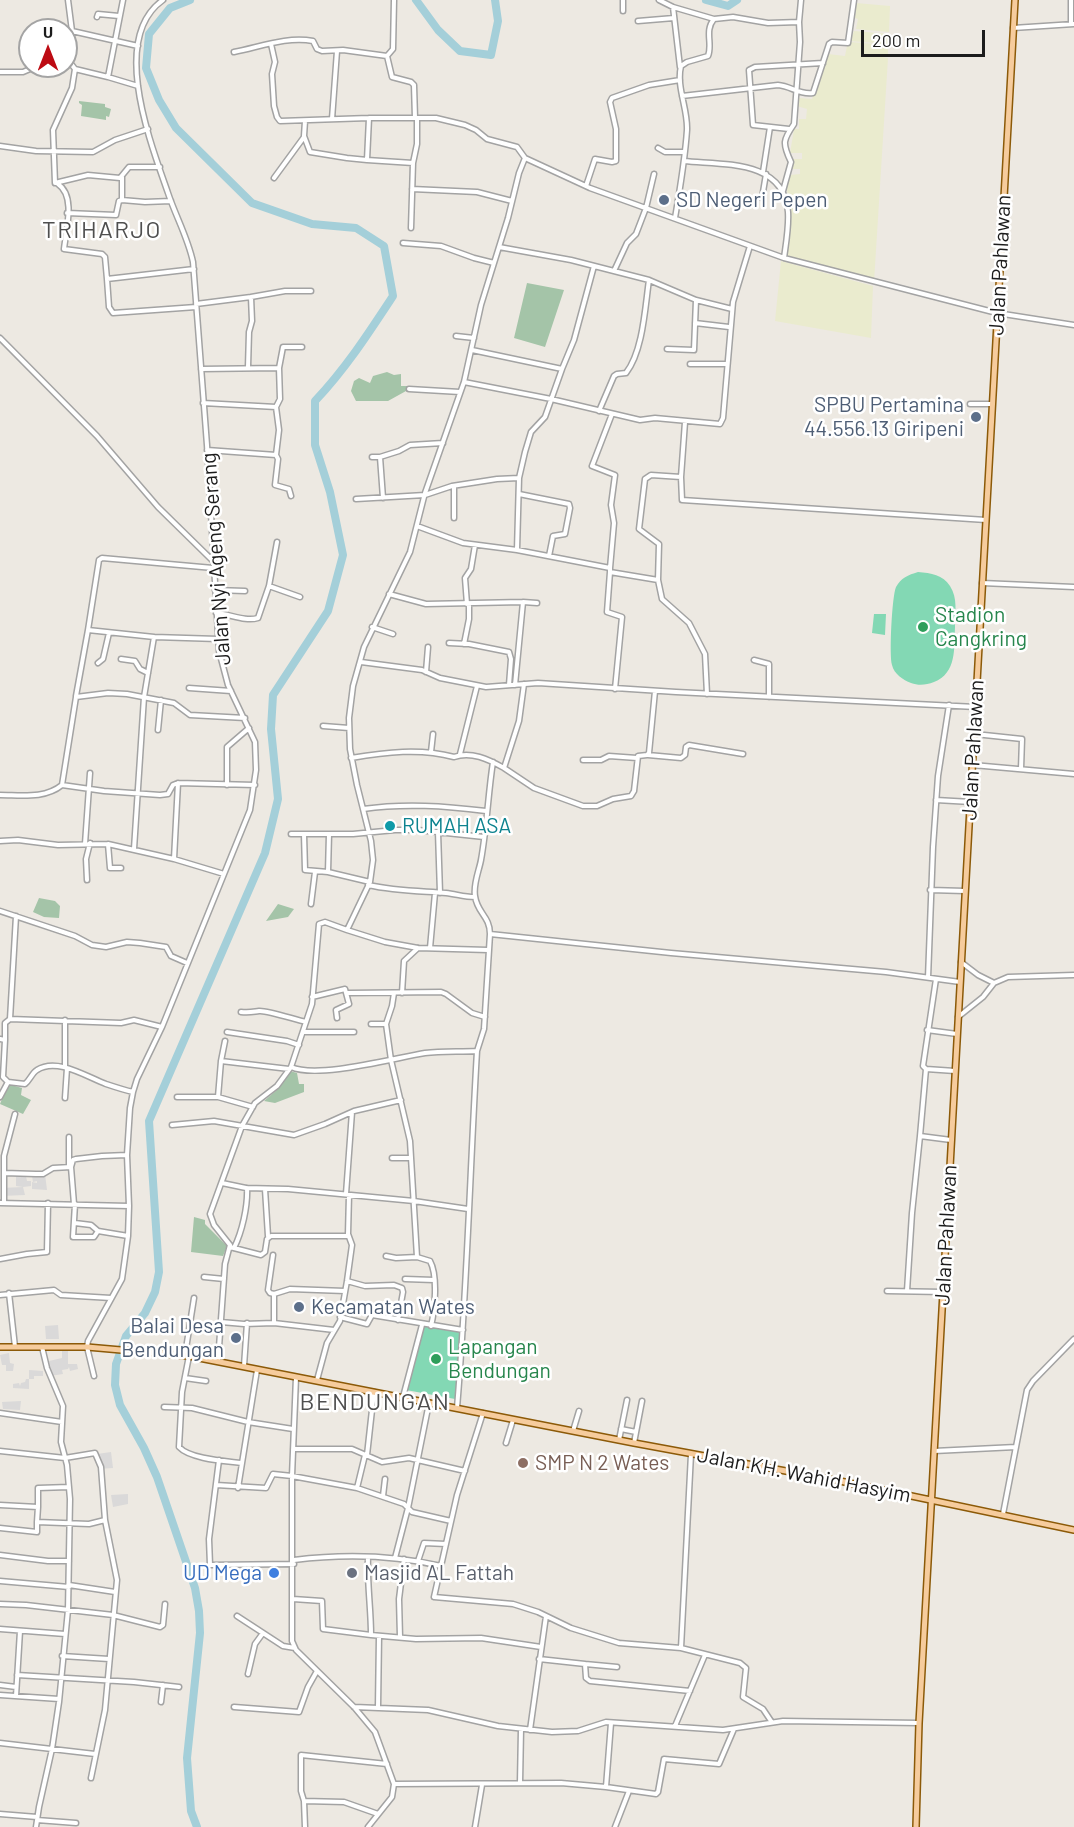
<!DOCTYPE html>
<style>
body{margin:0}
#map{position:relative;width:1074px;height:1827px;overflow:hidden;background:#ede9e2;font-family:Barlow,sans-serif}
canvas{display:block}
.north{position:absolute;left:18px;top:18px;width:60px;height:60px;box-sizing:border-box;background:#fff;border:2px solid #a4a4a4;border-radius:50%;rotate:0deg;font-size:16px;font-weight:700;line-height:24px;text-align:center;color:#1c1c1c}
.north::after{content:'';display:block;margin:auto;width:21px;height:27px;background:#bd0b13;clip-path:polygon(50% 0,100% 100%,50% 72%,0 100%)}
.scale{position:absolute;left:861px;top:30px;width:124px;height:27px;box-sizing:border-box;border:3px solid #1c1c1c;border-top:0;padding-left:8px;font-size:18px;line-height:21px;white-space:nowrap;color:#1c1c1c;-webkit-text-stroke:4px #fff;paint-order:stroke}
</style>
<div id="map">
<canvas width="1074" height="1827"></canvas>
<div class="north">U</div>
<div class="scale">200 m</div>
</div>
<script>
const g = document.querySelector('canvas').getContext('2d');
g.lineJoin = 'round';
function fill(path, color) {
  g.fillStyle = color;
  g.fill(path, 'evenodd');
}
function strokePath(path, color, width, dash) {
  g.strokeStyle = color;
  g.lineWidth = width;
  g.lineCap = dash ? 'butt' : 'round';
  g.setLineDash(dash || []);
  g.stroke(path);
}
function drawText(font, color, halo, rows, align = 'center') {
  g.font = font + ' Barlow,sans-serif';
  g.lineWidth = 5;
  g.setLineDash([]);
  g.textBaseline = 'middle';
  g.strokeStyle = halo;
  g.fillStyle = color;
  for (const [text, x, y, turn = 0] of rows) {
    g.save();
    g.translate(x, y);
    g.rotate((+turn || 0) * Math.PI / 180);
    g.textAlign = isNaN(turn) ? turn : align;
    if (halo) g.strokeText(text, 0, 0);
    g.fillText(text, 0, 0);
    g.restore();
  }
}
fill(new Path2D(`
 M 16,1174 L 26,1176 L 27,1181 L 31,1181 L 31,1186 L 23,1187 L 25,1195 L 1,1196 L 1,1188 L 23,1187 L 16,1186 Z
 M 45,1174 L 47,1190 L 32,1189 L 32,1182 L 37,1183 L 37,1181 L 33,1182 L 32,1176 Z
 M 58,1325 L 59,1339 L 46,1339 L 45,1326 Z
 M 62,1350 L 68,1350 L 68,1364 L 77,1364 L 78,1369 L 70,1371 L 69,1367 L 68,1369 L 62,1370 L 63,1374 L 50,1376 L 49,1361 L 62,1358 Z
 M 9,1353 L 10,1363 L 14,1364 L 13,1371 L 6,1371 L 6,1365 L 2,1365 L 0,1355 Z
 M 29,1370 L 43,1371 L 43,1376 L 34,1376 L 34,1379 L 29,1379 L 29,1389 L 13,1388 L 13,1384 L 19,1383 L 20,1386 L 21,1383 L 25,1382 L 26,1379 L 29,1379 Z
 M 21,1401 L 20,1410 L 3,1409 L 2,1402 Z
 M 111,1452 L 113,1468 L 98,1469 L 97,1454 Z
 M 128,1494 L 128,1504 L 113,1507 L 111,1495 Z`), '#dad9d9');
fill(new Path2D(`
 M 856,3 L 890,6 L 889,32 L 856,29 L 858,19 L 855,18 Z
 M 854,31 L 889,34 L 888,44 L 850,41 Z
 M 850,42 L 888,45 L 888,57 L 883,57 L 888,58 L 874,282 L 785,258 L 790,224 L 787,188 L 788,178 L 790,175 L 800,174 L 800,169 L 790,169 L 792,159 L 802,159 L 802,153 L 790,153 L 794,129 L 799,129 L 799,119 L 806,119 L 807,109 L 797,106 L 799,98 L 812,99 L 821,68 L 826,62 L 828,54 L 845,56 L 847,46 Z
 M 781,261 L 873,286 L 871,338 L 775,321 Z`), '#eaebce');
fill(new Path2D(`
 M 79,101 L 105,104 L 105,107 L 111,109 L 109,117 L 106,116 L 106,120 L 81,116 L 82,105 L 79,103 Z
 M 527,283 L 564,290 L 545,347 L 514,338 Z
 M 387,372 L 394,375 L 401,374 L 401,386 L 408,386 L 406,391 L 388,401 L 356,401 L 351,391 L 354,381 L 359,378 L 370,383 L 373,376 Z
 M 39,898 L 55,901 L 60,906 L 59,918 L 44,917 L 33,912 Z
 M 278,904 L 294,909 L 288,917 L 266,921 Z
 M 290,1071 L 297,1073 L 299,1084 L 304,1084 L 304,1092 L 275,1103 L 264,1101 L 278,1089 Z
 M 8,1084 L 22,1088 L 21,1095 L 31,1100 L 23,1114 L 0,1104 Z
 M 194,1217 L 205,1220 L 205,1224 L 227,1246 L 223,1256 L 191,1252 Z`), '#a4c4a8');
fill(new Path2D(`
 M 918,572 C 931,573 943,575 950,586 C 958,598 955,613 955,627 C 954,648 957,673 934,682 C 926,685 919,686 911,683 C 903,680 894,674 892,665 C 889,655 892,596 896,587 C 901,578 908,575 918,572 Z
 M 874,614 L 886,614 L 885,635 L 872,633 Z
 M 424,1325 L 461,1329 L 455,1399 L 406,1390 Z`), '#83d8b4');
strokePath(new Path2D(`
 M 190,0 L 170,8 L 149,34 L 146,68 L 159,100 L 176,128 L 252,203 L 312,224 L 356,228 L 384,246 L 393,296 C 368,334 346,368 315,401 L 315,445 L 330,492 L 343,555 L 328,611 L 273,695 L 271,729 L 278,799 L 265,853 L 149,1121 L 159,1272 L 155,1292 L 145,1313 L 126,1336 L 116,1364 L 115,1385 L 120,1405 L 144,1448 L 157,1477 L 195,1588 L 199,1611 L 200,1633 L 187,1758 L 191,1811 L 197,1827
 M 416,0 L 438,30 L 460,51 L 491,55 L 498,21 L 495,0
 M 706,0 L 728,6 L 737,0`), '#a4cfd9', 8);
const street = new Path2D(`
 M 68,0 L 72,31
 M 123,0 L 108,77 L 138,86
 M 659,0 L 673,7 L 714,19
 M 1071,0 L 1071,24
 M 673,7 L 680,67
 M 623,11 L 623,0
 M 97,17 L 98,14 L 119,16
 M 638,21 L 674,18
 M 1013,28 L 1074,24
 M 271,44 L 275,62 L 272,74 L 274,106 L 277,117 L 280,121 L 369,118 L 436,118 L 465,125 L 476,130 L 487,139 L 517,147 L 525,158
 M 234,52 C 260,47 287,36 313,41 L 317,49 L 322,51 L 343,50 L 387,56 L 392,77 L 411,82 L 414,85 L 415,118
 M 387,56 L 393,49 L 394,0
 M 75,69 L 72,88 L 53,130 L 55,183 L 88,175 L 120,178 L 129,167 L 160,167
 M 0,72 L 23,72 L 30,69 L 30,64
 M 108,77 L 75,69 L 69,61 L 72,31 L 138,46
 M 682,96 L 778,85 C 791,86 799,95 813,93 L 829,44 L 832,42 L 848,43 L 854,0
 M 332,119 L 337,51
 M 305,121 L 304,136 L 310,152 L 347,158 L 367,160 L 369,118
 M 789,129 L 753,125 L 749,70 L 755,67 L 823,63
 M 0,146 L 36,151 L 93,152 L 115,140 L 148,129
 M 658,148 L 665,152 L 684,152
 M 367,160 L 413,163
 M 684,161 C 723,165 784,159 788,212 C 789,227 786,243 784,258
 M 763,172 L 770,127
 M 274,178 L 304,137
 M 58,184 C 76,196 66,230 64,249 L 102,254 L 105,257 L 107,279 L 194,269
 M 586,186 L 595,159 L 612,162 L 616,161 L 616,129 L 610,102 L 612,98 L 649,85 L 680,80
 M 412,189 L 477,192 L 512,201
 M 783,191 L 791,162 C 782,143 783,140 794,124 L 800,42 L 799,22
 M 762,198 L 766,174
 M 122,200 L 122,177
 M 67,213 L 116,215 L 119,201 L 122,200 L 145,202 L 171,201
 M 675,218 C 680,189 685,160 687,130 C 688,109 676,87 681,66 L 687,62 L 708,56 C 713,44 704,31 714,19 L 733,17 L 768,23 L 799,22 L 801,0
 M 411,228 L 413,163 L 417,144 L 417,118
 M 403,243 L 441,246 L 474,258 L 494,263
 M 499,247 L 571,260 L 649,280 L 696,300 L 694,350 L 667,349
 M 614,271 L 627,243 L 636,234 L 646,208 L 654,174
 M 107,279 L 109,307 L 113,313 L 196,307
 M 251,297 L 285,291 L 311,291
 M 696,300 L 732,309
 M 196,304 L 251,297 L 252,321 L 249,332 L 248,367
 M 695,323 L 729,327
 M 456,336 L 474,338
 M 0,338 L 97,436 L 158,507 L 212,560
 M 472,350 L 562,369 L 574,340 L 594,266
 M 690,364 L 726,364
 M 279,368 L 283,347 L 302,347
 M 201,369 L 279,368 L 280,399 L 276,407 L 203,403
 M 464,382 L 551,399 L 640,420 L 655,418 L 720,424 L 723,418 L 733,302 L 750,246
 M 409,389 L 460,392
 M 970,404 L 992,404
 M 276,407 L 279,430 L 276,455
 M 599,411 L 614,376 L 617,374 L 626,373 C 643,351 645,308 649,280
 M 685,422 L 681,477 L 682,500 L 986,520
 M 207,450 L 276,455 L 278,459 L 275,485 L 289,489 L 291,496
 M 372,457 L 380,457
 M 519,494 L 569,504 L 570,508 L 565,534 L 553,536 L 549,556
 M 383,498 L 380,457 L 399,451 L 410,445 L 443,443
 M 356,499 L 425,495 L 452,486 L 497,479 L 519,478
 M 454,518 L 454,486
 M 417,526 L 463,543 L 517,550 L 610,568 L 614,523 L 611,505 L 615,475 L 592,466 L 612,414
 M 517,550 L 519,478 L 525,452 L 531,432 L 545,417 L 562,369
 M 610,568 L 610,572 L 658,580 L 662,599 L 689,623 L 705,654 L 707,694
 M 610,572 L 607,612 L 622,617 L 615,689
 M 658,580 L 659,544 L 639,529 L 645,479 L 651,475 L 681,477
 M 982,583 L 1074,587
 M 269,586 L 300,597
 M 215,590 L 245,591
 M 389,594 L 426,604 L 523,602
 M 467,604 L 465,578 L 471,569 L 475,545
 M 216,613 C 230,614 245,622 258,618 L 269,586 L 277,542
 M 372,627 L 393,634
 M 88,630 L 99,560 L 102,558 L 213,568
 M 449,643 L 469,644 L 509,652 L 511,659 L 509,685
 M 464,644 L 469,619 L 469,604
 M 121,659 L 135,661 L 140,669 L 148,673
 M 754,660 L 769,664 L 769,697
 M 361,662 L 422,670 L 440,678 L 486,687 L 538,683 L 676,692 L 976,707
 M 98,663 L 103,659 L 109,633
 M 426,672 L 428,647
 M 515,685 L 523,602 L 537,603
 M 189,688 L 231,691
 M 76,696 L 88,630 L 154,637 L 218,639
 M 323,726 L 349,728
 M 158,730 L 161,700
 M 975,734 L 1022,739 L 1021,769
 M 431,752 L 433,734
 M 460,754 L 477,686
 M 648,755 L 681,758 L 685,755 L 686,747 L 689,745 L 743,754
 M 351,758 C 386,752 420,748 454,757 C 471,751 488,759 504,768 L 519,721 L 524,684
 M 583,760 L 601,760 L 609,756 L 637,758
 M 973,765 L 1074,774
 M 504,768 L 534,788 L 583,806 L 597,806 L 613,799 L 631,796 L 634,791 L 638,756 L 647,755 L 649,753 L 655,691
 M 62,785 L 104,791 L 160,795 L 168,794 L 173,785 L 178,783 L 255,785
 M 227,785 L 227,747 L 249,728
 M 0,795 C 21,795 45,799 62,785 L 76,697 L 108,693 L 127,694 L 174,703 L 190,715 L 245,718
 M 936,800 L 971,802
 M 363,809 C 405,803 445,806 486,811
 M 438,832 L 440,893
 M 291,834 L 353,834 L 395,830 L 418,830 L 484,837
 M 304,834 L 305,870 L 328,872 L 370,882
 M 0,841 L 18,840 L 58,845 L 108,844 L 174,859 L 224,874
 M 85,844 L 90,773
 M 108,844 L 110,868 L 121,868
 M 134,849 L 144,697 L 154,637
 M 174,859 L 178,783
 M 328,872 L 329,834
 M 87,880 L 86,859 L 90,843
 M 368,885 C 395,891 420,891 446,893 C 456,894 464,897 475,897
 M 930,890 L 965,891
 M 311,904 L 315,872
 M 0,911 L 75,936 L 92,945 L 106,947 L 127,942 L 140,943 L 166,947 L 171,956 L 187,963
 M 347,930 L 385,942 L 418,948 L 488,950
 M 490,934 L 671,953 L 886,972 L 960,982
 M 430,948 L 435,893
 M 961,962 L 978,975 L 994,983 L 1008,977 L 1074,975
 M 928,978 L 933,847 L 938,776 L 949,705
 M 936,979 L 923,1066 L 926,1069 L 955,1071
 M 348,993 L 441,992 L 446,994 L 472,1013 L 485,1017
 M 394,993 L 392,1006 L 386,1024 L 391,1060 L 410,1141 L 417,1257 L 430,1261 C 438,1275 435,1310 431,1326
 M 402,993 L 404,961 L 418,948
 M 312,997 L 345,989 L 349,1004 L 336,1010 L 337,1018
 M 241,1012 C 249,1013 252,1012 259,1011 C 267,1010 296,1020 306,1022
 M 958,1017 L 983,997 L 994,983
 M 10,1019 L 16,916
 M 65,1020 L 65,1067
 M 371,1024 L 386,1024
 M 927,1030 L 957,1034
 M 227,1032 L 287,1041 L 299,1045
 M 303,1032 L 354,1032
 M 0,1039 L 5,1040 L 5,1023 L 10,1019 L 121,1023 L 134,1020 L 162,1027
 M 221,1061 L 225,1041
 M 291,1067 C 318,1079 394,1058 425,1053 C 442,1051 460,1052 477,1051
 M 926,1069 L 920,1136 L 951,1140
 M 8,1082 L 25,1084 C 30,1080 32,1073 37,1070 C 57,1057 87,1077 106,1084 C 115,1087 124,1090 133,1092
 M 0,1097 L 8,1082 L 3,1077 L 5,1040
 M 177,1097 L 218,1097 L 253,1107
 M 218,1097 L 221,1061 L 289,1069
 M 65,1098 L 67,1068
 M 172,1125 L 214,1121 L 294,1135 L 325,1124 L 354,1111 L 401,1100
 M 69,1137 L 69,1166
 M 392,1158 L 411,1158
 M 71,1167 L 74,1204
 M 4,1173 L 36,1174 L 43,1174 L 53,1168 L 71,1167 L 73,1160 L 76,1159 L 102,1156 L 127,1155
 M 222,1183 L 246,1188 L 288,1189 L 414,1201 L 468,1209
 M 265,1189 L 268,1236
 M 346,1194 L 352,1112
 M 0,1203 L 129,1206
 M 4,1203 L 4,1156 L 15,1114
 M 75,1204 L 73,1237 L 94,1237 L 98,1231
 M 75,1223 L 91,1225 L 98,1231 L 128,1236
 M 230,1247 L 261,1255 L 265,1252 L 267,1239 L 271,1236 L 348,1236
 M 234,1248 C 242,1232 248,1206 247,1188
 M 273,1255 L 268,1290 L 270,1293 L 274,1294
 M 386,1256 L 396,1258 L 417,1257
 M 0,1259 L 27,1254 L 47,1252 L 48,1203
 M 204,1277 L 224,1279
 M 405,1279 L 434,1280
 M 347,1281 L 365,1286 L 394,1285 L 402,1288 L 403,1292 L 398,1320
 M 887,1291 L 943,1292
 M 907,1291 L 912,1213 L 920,1136
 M 9,1293 L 15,1347
 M 274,1294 L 274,1323 L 334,1330
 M 274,1294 L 290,1289 L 345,1291
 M 0,1295 L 54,1290 L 61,1295 L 111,1298
 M 340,1317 L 367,1324 L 372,1315 L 463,1330
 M 221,1322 L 244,1324 L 274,1323
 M 185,1355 L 194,1298
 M 189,1356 L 182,1392 L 179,1447 C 190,1459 225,1461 241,1463
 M 218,1361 L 225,1264 L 230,1245 L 214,1225 L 210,1214 L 242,1126 L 255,1103 L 277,1086 L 291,1067 L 312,1004 L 319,924 L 325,922 L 347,930 L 370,882 L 373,860 L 371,841 L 357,785 L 350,749 L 349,718 L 353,686 L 364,647 L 410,552 L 425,493 L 464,382 L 481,305 L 508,218 L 519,173 L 525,158 L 590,188 L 784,258 L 997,313 L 1074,325
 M 244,1366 L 247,1323
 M 94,1376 L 87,1347 L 88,1341 L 122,1279 L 128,1236 L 129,1206 L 127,1155 L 130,1108 L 133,1092 L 137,1079 L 162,1027 L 250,810 L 256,770 L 255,742 L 228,685 L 219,651 L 207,445 L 193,262 C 188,238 176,217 168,193 C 151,144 109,38 163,0
 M 296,1377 L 292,1476 L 292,1641 L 296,1650 L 354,1707 L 375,1732 L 394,1784 L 392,1797 L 368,1827
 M 185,1378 L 206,1381
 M 317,1380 L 327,1343 L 340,1321 L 347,1281 L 352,1245 L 348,1234 L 349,1195
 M 403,1397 L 422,1325
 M 164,1407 L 192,1408 L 248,1422 L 293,1429
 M 457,1408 C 467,1289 470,1170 477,1051 L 484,1029 L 490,934 C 490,916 477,913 475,896 C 473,884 479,871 481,860 C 487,827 488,794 493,762
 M 0,1413 L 62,1422
 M 483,1413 L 457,1495 L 434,1597 L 513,1604 L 538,1612 L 571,1628 L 619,1643 L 681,1648 L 740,1663 L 746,1668 L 743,1697 L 763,1709 L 771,1721
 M 621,1429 L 636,1432
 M 573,1431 L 579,1411
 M 619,1440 L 627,1400
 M 506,1443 L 513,1420
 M 634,1443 L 642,1401
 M 293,1449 L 352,1449 L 382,1462 L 409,1458 L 465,1471
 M 0,1451 L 65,1458 L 95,1453 L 101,1467 L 105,1520 L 117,1580 L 105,1710 L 91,1778
 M 934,1451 L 1016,1447
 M 367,1455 L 374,1392
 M 219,1460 L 209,1539 L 210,1565 L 294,1564
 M 216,1485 L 266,1488 L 273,1474 L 292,1476 L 357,1488 L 404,1504 L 412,1512 L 451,1521
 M 238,1488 L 257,1370
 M 357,1488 L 365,1455
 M 383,1496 L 385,1479
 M 0,1505 L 38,1507 L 37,1522 L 89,1524 L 105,1520
 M 38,1507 L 38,1488 L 69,1487
 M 1003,1514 L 1027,1390 L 1033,1381 L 1074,1339
 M 0,1528 L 37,1532 L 37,1522
 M 0,1555 L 48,1561 L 69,1561
 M 368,1557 C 367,1584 371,1609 371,1635 L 416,1639 L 481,1638 L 541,1647
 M 395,1558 L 408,1508 L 429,1403
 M 294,1560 C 343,1554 393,1555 441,1566
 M 418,1561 L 424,1543 L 446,1544
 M 0,1581 L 69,1587
 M 69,1585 L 115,1592
 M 293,1599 L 322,1601 L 323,1629 L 371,1635
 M 0,1604 L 26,1605 L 113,1615 L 160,1627 L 163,1625 L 165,1604
 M 237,1616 L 283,1646 L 295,1648
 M 0,1629 L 65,1634
 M 400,1637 L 399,1599 L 404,1559
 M 681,1648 L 691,1454
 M 62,1656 L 109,1659
 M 539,1659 L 585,1664 L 586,1678 L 590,1681 L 690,1691
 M 585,1664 L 617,1667
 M 248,1674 L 255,1644 L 263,1633
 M 17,1675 L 134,1682 L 179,1687
 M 0,1685 L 16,1687
 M 0,1695 L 59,1699
 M 16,1696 L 20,1631
 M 161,1702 L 163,1685
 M 234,1707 L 299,1712 L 308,1687 L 317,1671
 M 354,1707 L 428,1710 L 498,1726 L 552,1732 L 578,1731 L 606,1722 L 723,1730 L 783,1721 L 919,1723
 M 378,1707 L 379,1636
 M 675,1726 L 705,1655
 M 530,1730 L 546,1616
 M 0,1743 L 95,1754
 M 520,1783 L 521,1729
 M 394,1784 L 561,1783 L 606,1787 L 611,1723
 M 606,1787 L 656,1794 L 658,1792 L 664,1759 L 719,1764 L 734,1729
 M 304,1801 L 305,1827
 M 0,1814 L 37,1817
 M 378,1814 L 344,1802 L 304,1801 L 301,1791 L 301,1755 L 387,1764
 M 37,1820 L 76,1823
 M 36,1827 L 39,1807 L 52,1749 L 59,1702 L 68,1610 L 70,1499 L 67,1465 L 61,1442 L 63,1406 L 47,1368 L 42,1347
 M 475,1827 L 482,1785
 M 615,1827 L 629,1791`);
const primary = new Path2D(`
 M 0,1347 L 87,1347 L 189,1356 L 634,1443 L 840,1481 L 1074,1530
 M 916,1827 L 919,1723 L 1015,0`);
strokePath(street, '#a3a3a3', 7);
strokePath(primary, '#8c5a08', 8);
strokePath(street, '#fff', 4);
strokePath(primary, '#f6cc9d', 5);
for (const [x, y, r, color] of [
 [664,200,6,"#5c6f8a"],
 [976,417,6,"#5c6f8a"],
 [923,627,6,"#2e9e5b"],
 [390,826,6,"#0f9aa8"],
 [299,1307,6,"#5c6f8a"],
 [236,1338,6,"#5c6f8a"],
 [436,1359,6,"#2e9e5b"],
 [523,1463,6,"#8d6e63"],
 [274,1573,6,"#3f7fe0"],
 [352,1573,6,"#6b7280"]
]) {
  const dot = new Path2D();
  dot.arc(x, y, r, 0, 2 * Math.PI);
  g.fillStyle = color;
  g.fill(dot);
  strokePath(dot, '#fff', 2);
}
drawText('21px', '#4e5e75', '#fff', [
 ["SD Negeri Pepen",676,200],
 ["SPBU Pertamina",964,405,"right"],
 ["44.556.13 Giripeni",964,429,"right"],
 ["Kecamatan Wates",311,1307],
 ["Balai Desa",224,1326,"right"],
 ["Bendungan",224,1350,"right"]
], 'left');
drawText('21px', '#1c1c1c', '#fff', [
 ["Jalan Pahlawan",1000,265,-87],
 ["Jalan Nyi Ageng Serang",216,559,-94],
 ["Jalan Pahlawan",973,750,-87],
 ["Jalan Pahlawan",946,1235,-87],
 ["Jalan KH. Wahid Hasyim",804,1475,11]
]);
drawText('21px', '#27864d', '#fff', [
 ["Stadion",935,615],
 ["Cangkring",935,639],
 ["Lapangan",448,1347],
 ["Bendungan",448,1371]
], 'left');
drawText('21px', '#0d838f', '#fff', [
 ["RUMAH ASA",402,826]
], 'left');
drawText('21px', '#785e54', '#fff', [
 ["SMP N 2 Wates",535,1463]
], 'left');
drawText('21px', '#366cbe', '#fff', [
 ["UD Mega",262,1573]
], 'right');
drawText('21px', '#5b616d', '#fff', [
 ["Masjid AL Fattah",364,1573]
], 'left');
g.letterSpacing = '1.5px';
drawText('24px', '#4f4f4f', '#fff', [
 ["TRIHARJO",102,230],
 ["BENDUNGAN",375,1402]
]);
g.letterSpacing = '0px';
</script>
